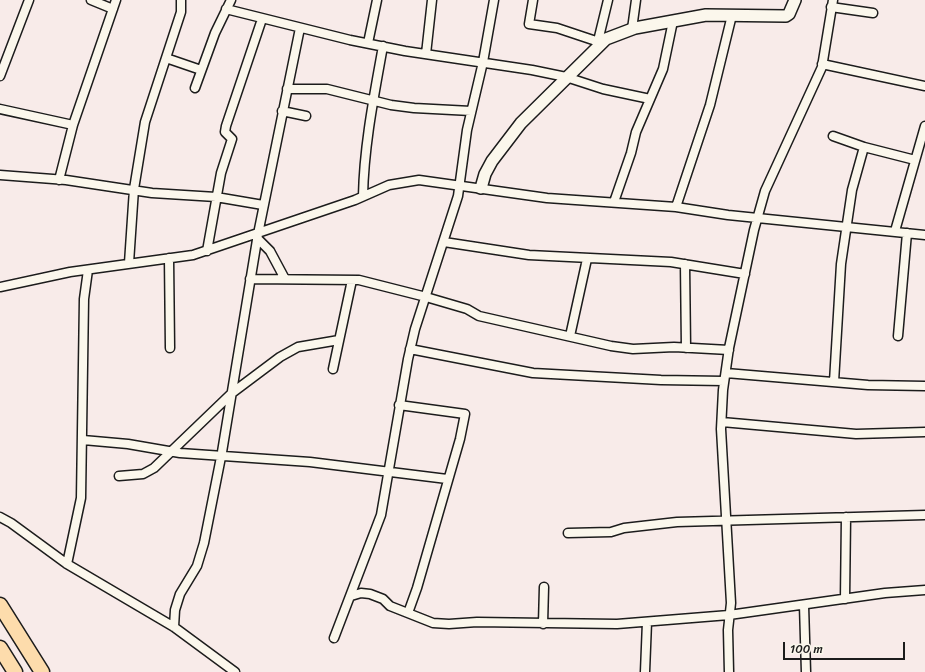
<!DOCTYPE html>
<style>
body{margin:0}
#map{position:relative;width:925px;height:672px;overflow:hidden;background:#f8ebe9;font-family:Sriracha,sans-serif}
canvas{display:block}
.scale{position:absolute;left:783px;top:642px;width:122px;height:18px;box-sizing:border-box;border:2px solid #1c1c1c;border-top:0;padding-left:5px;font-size:12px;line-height:14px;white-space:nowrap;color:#1c1c1c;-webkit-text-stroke:3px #fbf7ec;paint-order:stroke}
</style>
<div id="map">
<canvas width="925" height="672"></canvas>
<div class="scale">100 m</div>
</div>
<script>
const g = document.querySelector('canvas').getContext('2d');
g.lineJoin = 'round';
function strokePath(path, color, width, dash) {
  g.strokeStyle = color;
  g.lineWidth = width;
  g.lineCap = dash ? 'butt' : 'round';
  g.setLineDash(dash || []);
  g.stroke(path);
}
const minor = new Path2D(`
 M 91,0 L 113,9
 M 533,0 L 529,24 L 557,28 L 602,43
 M 831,7 L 873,13
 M 226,9 L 350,40 L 405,51 L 532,70 L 566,77 L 603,89 L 650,99
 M 632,29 L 636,0
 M 598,41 L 608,0
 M 368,43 L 377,0
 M 426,54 L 432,0
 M 166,58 L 201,70
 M 822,64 L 925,86
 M 0,76 L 29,0
 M 195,88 L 215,33 L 231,0
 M 287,89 L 327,89 L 391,105 L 414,108 L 471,111
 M 0,109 L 73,125
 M 282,111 L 306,116
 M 833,136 L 864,147 L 915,160
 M 0,175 L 66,180 L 152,193 L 216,197 L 263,205
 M 59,180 L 73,125 L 116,0
 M 363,196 C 364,146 374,96 383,46
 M 614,202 L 631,153 L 636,132 L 663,69 L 673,21
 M 676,207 L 710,105 L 732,15
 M 895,231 L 925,126
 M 257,238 L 270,251 L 285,279
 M 444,242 L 529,255 L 671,262 L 745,274
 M 207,251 L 221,173 L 232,139 L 225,132 L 226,126 L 262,19
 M 169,258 L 170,348
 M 129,263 L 134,189 L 145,122 L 181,12 L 181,0
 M 685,264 L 686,348
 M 250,279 L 359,280 L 426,297 L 467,309 L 479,316 L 611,346 L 633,349 L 674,347 L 729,350
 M 0,287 L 70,272 L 193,255 L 355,200 L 389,185 L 419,180 L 547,198 L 676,207 L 728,215 L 925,235
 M 570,336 L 587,259
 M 898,336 L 907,233
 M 410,349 L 533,373 L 661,380 L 724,381
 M 333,369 L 352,280
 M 726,373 L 868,385 L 925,386
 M 834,382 L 841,264 L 852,190 L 864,147
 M 399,405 L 465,414 L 460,439 L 417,588 L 408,613
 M 722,422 L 856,434 L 925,432
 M 83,440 L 128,444 L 180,453 L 310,462 L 447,479
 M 119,476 L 143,474 L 154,468 L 232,393 L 280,357 L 298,347 L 339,340
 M 0,517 L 11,523 L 67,564 L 174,627 L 235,672
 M 568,533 L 611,532 L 624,528 L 677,522 L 925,515
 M 67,564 L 81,498 L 84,299 L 88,270
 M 351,596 L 361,593 L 370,594 L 383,599 L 390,606 L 433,623 L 449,624 L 477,622 L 617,624 L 729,615 L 885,593 L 925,590
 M 845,599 L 846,517
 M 804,605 L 806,672
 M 543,624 L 544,587
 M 174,627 L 175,610 L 180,594 L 197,566 L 204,543 L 222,452 L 258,234 L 300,28
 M 334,638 L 381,515 L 408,359 L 415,329 L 458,196 L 467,130 L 483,62 L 494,0
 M 645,672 L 647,622
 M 729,672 L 728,630 L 731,603 L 721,429 L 723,390 L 729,348 L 754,230 L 765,191 L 822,67 L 833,0`);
const tertiary = new Path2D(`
 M 481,188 L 485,174 L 492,161 L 521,123 L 606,39 L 635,28 L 706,15 L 786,16 L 789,14 L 795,0`);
const trunk = new Path2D(`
 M 0,605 L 42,672
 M 0,648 L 15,672`);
strokePath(minor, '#1c1c1c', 11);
strokePath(tertiary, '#1c1c1c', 14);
strokePath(trunk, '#1c1c1c', 17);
strokePath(minor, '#fbf7ec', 8);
strokePath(tertiary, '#fbf7ec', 11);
strokePath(trunk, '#fddcac', 14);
</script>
